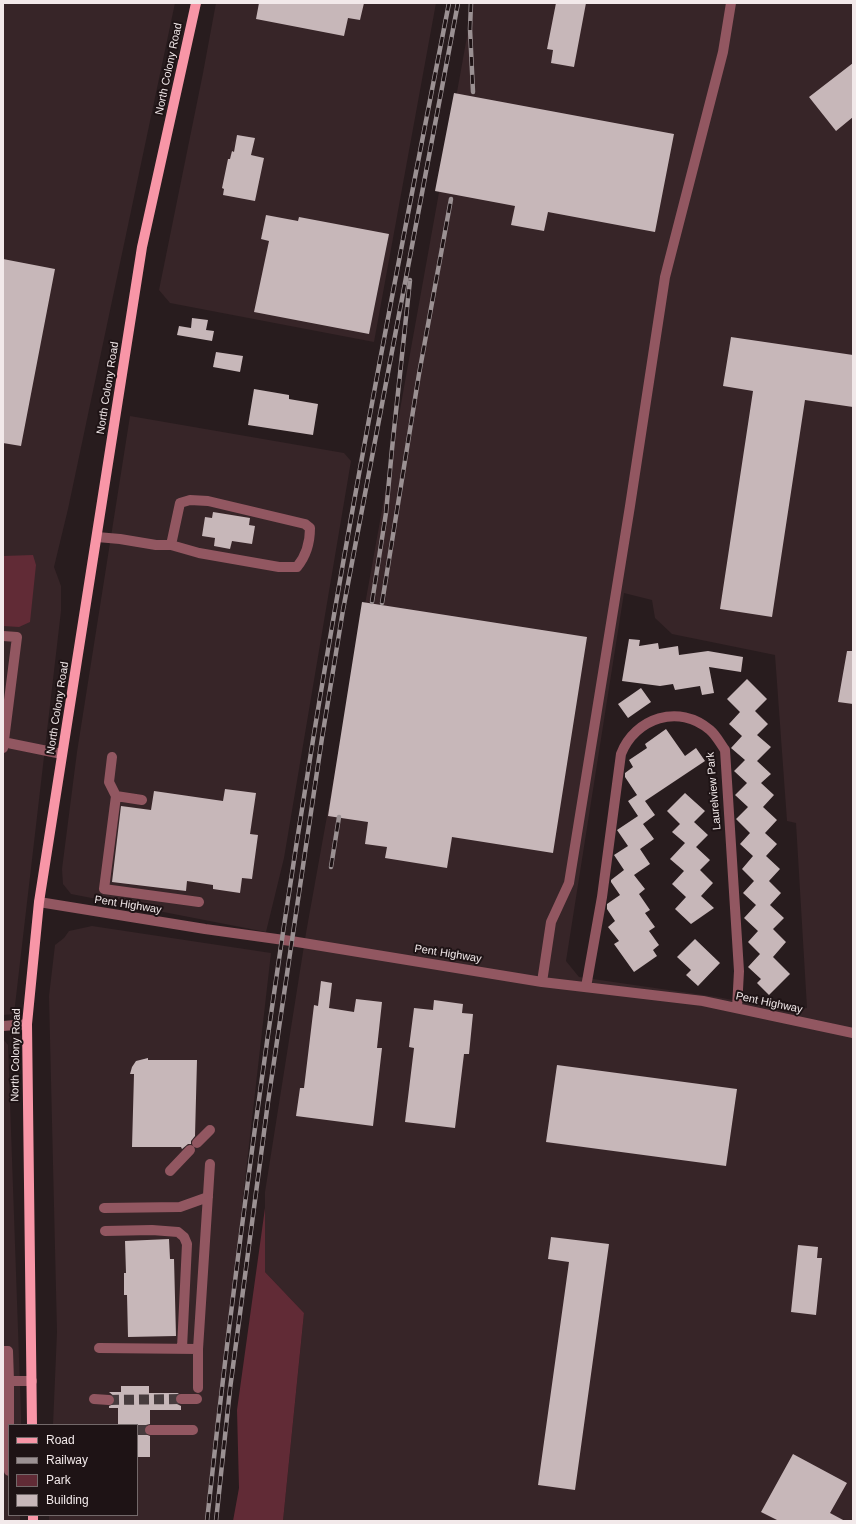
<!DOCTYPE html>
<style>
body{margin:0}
#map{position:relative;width:856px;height:1524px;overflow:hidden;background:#281c1e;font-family:Arial,sans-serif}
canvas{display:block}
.frame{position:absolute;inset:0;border:4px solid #f2e9ea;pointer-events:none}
.legend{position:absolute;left:8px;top:1424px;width:130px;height:92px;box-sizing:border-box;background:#1e1315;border:1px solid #73696a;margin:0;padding:5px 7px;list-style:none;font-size:12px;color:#f2e9ea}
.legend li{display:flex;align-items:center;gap:8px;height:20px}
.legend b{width:20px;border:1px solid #73696a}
</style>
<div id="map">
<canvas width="856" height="1524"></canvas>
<div class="frame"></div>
<ul class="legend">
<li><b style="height:5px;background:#f896a7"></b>Road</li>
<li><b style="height:5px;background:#9b9193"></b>Railway</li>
<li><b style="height:11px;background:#612b36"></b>Park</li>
<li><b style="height:11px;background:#c7b7b9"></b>Building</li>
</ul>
</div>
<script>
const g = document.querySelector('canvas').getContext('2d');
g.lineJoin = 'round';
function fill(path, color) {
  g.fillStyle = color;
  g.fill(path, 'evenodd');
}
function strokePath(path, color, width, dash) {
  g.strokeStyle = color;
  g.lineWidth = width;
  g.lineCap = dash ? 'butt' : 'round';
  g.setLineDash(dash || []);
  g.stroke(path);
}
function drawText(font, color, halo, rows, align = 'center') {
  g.font = font + ' Arial,sans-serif';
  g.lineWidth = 4;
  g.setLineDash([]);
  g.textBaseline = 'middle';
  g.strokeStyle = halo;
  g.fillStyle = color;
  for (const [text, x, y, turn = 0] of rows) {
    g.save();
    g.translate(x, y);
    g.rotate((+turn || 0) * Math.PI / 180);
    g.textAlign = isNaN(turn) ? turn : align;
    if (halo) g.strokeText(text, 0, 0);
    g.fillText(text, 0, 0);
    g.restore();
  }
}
fill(new Path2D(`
 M 3,3 L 175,3 L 68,509 L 54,567 L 61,586 L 61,611 L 14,1014 L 3,1015 Z
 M 216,3 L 436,3 L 374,342 L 170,303 L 159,290 L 203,73 Z
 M 473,3 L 853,3 L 853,1521 L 283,1521 L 304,1313 L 265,1272 L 265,1192 L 306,933 ZM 624,593 L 652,600 L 655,618 L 672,634 L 775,655 L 787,821 L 796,823 L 807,1008 L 786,1010 L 717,997 L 579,977 L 566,961 Z
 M 130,416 L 344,453 L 351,461 L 284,858 L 266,932 L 71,894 L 63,884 L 62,869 L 77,752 Z
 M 92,926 L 271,953 L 206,1521 L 49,1521 L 49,1515 L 137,1515 L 137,1425 L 53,1425 L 57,1332 L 49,996 L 55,945 L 64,938 L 69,931 Z
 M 3,1039 L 8,1045 L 21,1415 L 21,1425 L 9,1425 L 9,1515 L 20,1515 L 20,1521 L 3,1521 Z`), '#372528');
fill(new Path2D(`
 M 33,555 L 36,565 L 30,622 L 19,627 L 3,626 L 3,556 Z
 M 265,1208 L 265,1272 L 304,1313 L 283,1521 L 233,1521 L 239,1488 L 237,1410 Z`), '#612b36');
fill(new Path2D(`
 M 259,3 L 364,3 L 360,20 L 348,18 L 344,36 L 256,19 Z
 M 556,3 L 586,3 L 574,67 L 551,63 L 553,50 L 547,49 Z
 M 853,63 L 853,117 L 836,131 L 809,97 Z
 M 454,93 L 674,134 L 655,232 L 548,212 L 544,231 L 511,225 L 515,206 L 435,191 Z
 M 237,135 L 255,138 L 251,155 L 264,158 L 255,201 L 223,195 L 224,189 L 222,188 L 228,159 L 230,159 L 232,151 L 234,152 Z
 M 266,215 L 298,221 L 299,217 L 389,234 L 369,334 L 254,312 L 269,241 L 261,239 Z
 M 3,259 L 55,269 L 21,446 L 3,443 Z
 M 192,318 L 208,320 L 206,330 L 214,331 L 212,341 L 177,335 L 179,326 L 191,328 Z
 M 731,337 L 853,355 L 853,407 L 805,400 L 772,617 L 720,609 L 753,391 L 723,386 Z
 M 216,352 L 243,356 L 240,372 L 213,367 Z
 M 254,389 L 289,395 L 289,399 L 318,404 L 313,435 L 248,425 Z
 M 213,512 L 250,518 L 249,525 L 255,526 L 252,544 L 232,541 L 230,549 L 214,546 L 215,538 L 202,536 L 205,517 L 212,518 Z
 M 362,602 L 587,637 L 553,853 L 452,837 L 447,868 L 385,858 L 387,847 L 365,844 L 368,822 L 328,816 Z
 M 629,639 L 640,640 L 639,646 L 658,643 L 659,649 L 678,646 L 679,655 L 708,651 L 743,657 L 741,672 L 709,667 L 714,693 L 702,695 L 700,686 L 675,690 L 673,684 L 660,686 L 622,681 Z
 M 847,651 L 853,651 L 853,704 L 838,702 Z
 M 747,679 L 767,699 L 755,711 L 768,724 L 757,735 L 771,747 L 757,761 L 771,774 L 761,783 L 774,795 L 763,807 L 777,820 L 765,833 L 777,844 L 766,856 L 780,869 L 769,881 L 781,893 L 770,905 L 784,918 L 773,929 L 786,942 L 773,957 L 790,974 L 769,995 L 757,983 L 761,979 L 748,967 L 760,954 L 748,942 L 758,931 L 744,918 L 756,905 L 743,893 L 754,881 L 742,869 L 753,856 L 740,844 L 750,833 L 736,819 L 748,807 L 735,795 L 747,783 L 734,771 L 745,760 L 731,748 L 742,736 L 729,724 L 740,712 L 727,699 Z
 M 641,688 L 651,702 L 628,718 L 618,704 Z
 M 666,729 L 685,756 L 696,748 L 705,761 L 645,801 L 655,815 L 643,824 L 654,839 L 640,849 L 650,864 L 634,875 L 645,889 L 639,894 L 650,910 L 645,913 L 655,927 L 649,931 L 659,945 L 653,950 L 657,956 L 634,972 L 614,944 L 619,941 L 608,927 L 615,921 L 607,909 L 607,904 L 620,895 L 611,882 L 611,880 L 624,870 L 614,855 L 628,846 L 617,830 L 638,816 L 628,801 L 637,795 L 625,777 L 625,773 L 633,767 L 629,760 L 647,748 L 645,744 Z
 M 225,789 L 256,793 L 250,834 L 258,835 L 252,879 L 242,878 L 240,893 L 213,889 L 213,885 L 187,881 L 186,891 L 112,882 L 121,806 L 151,810 L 154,791 L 223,801 Z
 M 685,793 L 705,811 L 694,822 L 708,835 L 696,847 L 710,860 L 700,870 L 713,883 L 701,896 L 714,908 L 691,924 L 675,909 L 686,897 L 672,884 L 684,871 L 670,859 L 685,843 L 672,832 L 680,824 L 667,811 Z
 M 695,939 L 720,963 L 698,986 L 686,975 L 691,970 L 677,957 Z
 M 321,981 L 332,983 L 329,1008 L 354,1012 L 356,999 L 382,1002 L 377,1048 L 382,1048 L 373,1126 L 296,1116 L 300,1088 L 304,1088 L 314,1005 L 318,1006 Z
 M 434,1000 L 463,1004 L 462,1013 L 473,1014 L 469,1054 L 464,1054 L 455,1128 L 405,1122 L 414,1048 L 409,1047 L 414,1008 L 433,1010 Z
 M 148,1058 L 148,1060 L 197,1060 L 195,1136 L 191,1141 L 191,1144 L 188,1144 L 182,1149 L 181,1147 L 132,1147 L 134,1074 L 130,1074 L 132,1067 L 136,1061 Z
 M 557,1065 L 737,1089 L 726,1166 L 546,1142 Z
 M 551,1237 L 609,1244 L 575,1490 L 538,1485 L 569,1262 L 548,1259 Z
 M 169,1239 L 170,1259 L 174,1259 L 176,1336 L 128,1337 L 127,1295 L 124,1295 L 124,1273 L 126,1273 L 125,1241 Z
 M 798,1245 L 818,1247 L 817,1258 L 822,1258 L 816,1315 L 791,1312 Z
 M 121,1386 L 149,1386 L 149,1393 L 179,1393 L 176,1395 L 175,1399 L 177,1404 L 181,1406 L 181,1410 L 150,1410 L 150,1424 L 146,1425 L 144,1430 L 145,1434 L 150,1436 L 150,1457 L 137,1457 L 137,1425 L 118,1425 L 118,1408 L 109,1408 L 109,1406 L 114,1404 L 115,1400 L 115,1397 L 109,1392 L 121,1392 Z
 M 793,1454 L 847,1483 L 830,1513 L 845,1521 L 779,1521 L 761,1512 Z`), '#c7b7b9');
strokePath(new Path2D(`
 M 109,1400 L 181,1399
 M 137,1430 L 150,1430`), '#463b3d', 10, [10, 5]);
strokePath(new Path2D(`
 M 97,537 L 120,539 L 156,545 L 171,545 L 199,553 L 279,567 L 297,567 C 306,556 310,542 310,528 L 305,524 L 208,501 L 190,500 L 180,503 L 171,545
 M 3,636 L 17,637 L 3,748
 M 3,742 L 62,754
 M 112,757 L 109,782 L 116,796 L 104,889 L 199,902
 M 116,796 L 142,800
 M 39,902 L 205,929 L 291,941 L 542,982 L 703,1001 L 853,1033
 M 542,982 L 551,922 L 569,883 L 630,506 L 665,277 L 723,52 L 731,3
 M 586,987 L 602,897 L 621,754 C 635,718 679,703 710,730 C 716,735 720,743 725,750 L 739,971 L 737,1008
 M 3,1026 L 27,1024
 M 197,1143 L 210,1130
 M 170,1171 L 190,1150
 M 104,1208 L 180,1207 L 208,1197
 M 105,1231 L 152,1230 L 178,1232 L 184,1237 L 187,1244 L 182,1348
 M 99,1348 L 198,1349
 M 3,1351 L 8,1351 L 9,1381
 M 198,1388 L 198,1349 L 210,1164
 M 94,1399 L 109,1400
 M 181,1399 L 197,1399
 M 150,1430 L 193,1430
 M 9,1471 L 9,1381 L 32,1381`), '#925761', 10);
strokePath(new Path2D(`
 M 32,1425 L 27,1024 L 39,902 L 142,247 L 196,3
 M 33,1515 L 33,1521`), '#f896a7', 10);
const rail = new Path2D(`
 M 471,3 L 470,29 L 473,92
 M 372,602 L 386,513 L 392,449 L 410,280
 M 382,603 L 419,374 L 451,199
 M 331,867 L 339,817
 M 207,1521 C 235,1260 271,999 313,740 C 353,494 401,248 449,3
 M 216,1521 L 230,1389 L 268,1102 L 322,738 L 343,610 L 458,3`);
strokePath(rail, '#9b9193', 4.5);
strokePath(rail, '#1e1315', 3, [9]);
drawText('11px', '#f2e9ea', '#1e1315', [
 ["North Colony Road",169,69,-78],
 ["North Colony Road",108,388,-81],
 ["North Colony Road",58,708,-81],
 ["Laurelview Park",714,791,-95],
 ["Pent Highway",128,905,9],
 ["Pent Highway",448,954,9],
 ["Pent Highway",769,1003,12],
 ["North Colony Road",16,1055,-89]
]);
</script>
